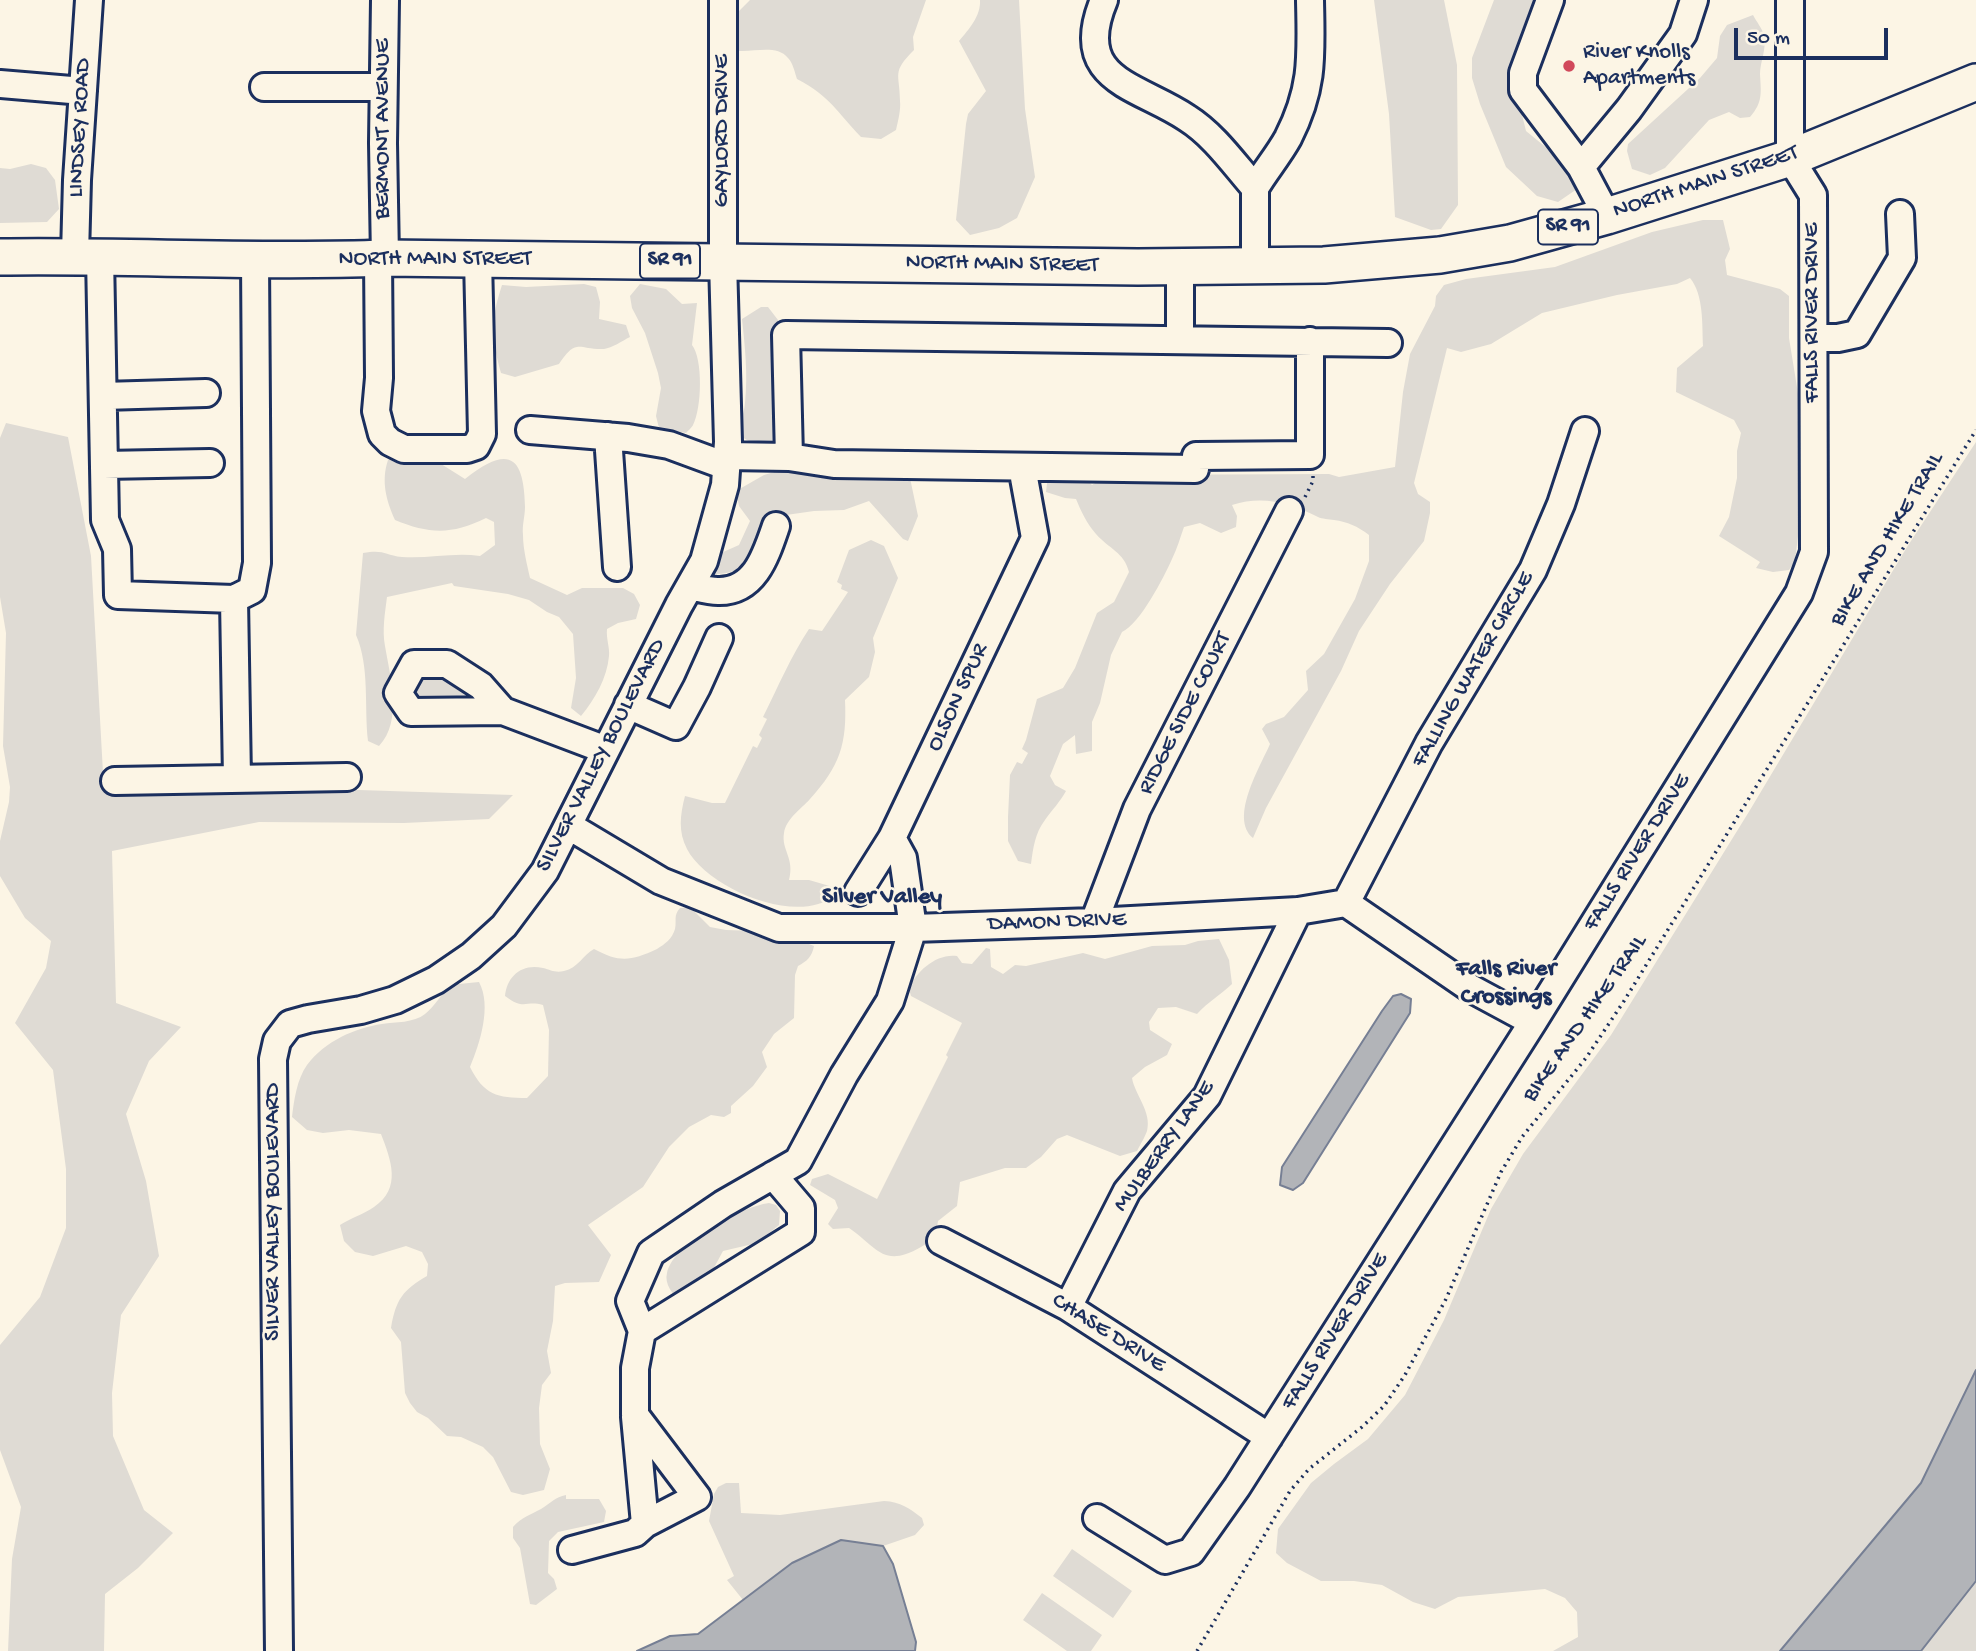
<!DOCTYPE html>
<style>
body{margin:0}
#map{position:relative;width:1976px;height:1651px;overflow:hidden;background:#fcf5e5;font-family:"Gochi Hand",sans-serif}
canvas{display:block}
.scale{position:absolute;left:1734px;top:28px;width:154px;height:32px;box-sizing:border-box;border:4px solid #1b2f5e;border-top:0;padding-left:9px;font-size:21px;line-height:24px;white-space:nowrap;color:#1b2f5e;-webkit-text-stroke:5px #fcf5e5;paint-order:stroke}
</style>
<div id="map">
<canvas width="1976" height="1651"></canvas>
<div class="scale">50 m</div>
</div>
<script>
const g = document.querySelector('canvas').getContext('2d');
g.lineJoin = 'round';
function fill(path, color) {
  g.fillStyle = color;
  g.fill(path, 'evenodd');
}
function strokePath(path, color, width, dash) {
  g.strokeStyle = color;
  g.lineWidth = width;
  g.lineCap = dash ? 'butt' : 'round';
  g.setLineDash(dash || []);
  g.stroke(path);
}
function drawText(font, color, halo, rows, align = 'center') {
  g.font = font + ' "Gochi Hand",sans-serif';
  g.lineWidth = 5;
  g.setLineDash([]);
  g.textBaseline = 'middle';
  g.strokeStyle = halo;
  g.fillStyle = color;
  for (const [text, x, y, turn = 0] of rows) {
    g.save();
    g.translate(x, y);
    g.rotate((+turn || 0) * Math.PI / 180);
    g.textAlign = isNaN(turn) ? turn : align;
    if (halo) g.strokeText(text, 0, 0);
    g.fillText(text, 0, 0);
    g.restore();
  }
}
fill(new Path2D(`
 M 750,0 L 926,0 L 913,37 L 914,50 C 891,73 900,73 900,101 C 901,110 898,121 896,130 L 881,139 L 861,137 C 836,111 831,97 797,79 C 795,73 793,63 788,58 C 776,43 750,54 733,50 L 738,12 Z
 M 980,0 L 1019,0 L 1025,109 L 1035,177 L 1017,218 L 999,228 L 970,235 L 956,220 L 966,124 L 968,114 L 986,91 L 959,41 C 969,29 981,16 980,0 Z
 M 1374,0 L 1444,0 L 1457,65 L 1458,205 L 1441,229 L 1431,230 L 1395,217 L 1389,114 Z
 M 1494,0 L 1537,0 L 1512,74 L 1526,131 L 1559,158 L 1574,175 L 1577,189 L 1558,202 L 1537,196 L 1506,167 L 1480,104 L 1472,78 L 1472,58 Z
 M 1753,15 C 1756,21 1762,28 1764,35 C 1767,49 1760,62 1760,74 C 1761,93 1763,102 1750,117 L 1740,118 L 1729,112 L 1709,120 L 1665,168 L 1650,175 L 1632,169 L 1627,151 L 1628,144 L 1700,78 L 1717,58 L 1720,36 L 1727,25 Z
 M 31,164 L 46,168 L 55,180 L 59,209 L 47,222 L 0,223 L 0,168 L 10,169 Z
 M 1703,220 L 1723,220 L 1730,249 L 1725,260 L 1727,275 L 1780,289 L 1789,296 L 1789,338 L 1802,418 L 1799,449 L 1800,519 L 1795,561 L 1789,570 L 1773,572 L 1756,568 L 1760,562 L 1719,536 L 1729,517 L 1737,478 L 1737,451 L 1741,433 L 1734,420 L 1676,392 L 1677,368 L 1703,346 C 1702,325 1704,295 1690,278 L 1677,284 L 1617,295 L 1542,313 L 1491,344 L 1461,352 L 1447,348 L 1414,483 L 1418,494 L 1430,502 L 1430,513 L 1424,541 L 1390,584 L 1359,631 L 1341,671 L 1266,808 L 1253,838 C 1229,818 1260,767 1270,744 L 1262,729 L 1266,724 L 1284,717 L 1308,690 L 1306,671 L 1324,654 L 1355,599 L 1369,561 L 1369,535 C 1357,526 1348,522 1334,520 C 1329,519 1322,519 1318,517 C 1290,503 1263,495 1232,505 L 1237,516 L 1236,527 L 1221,533 L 1200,523 L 1184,527 C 1180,538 1177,549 1172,559 C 1164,577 1140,624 1122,632 L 1111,655 L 1100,703 L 1092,722 L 1092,751 L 1076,754 L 1075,735 L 1063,744 L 1050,776 L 1055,785 L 1066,791 C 1060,802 1052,810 1045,820 C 1035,833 1033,848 1031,864 L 1018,861 L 1008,841 L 1008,817 L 1010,775 L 1017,762 L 1022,764 L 1028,753 L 1022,749 L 1026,740 L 1037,699 L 1063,688 L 1075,668 L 1097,613 L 1114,602 L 1129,572 C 1124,552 1109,549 1096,534 C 1087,524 1081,511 1076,499 L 1065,498 L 1046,492 L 1048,475 L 1083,476 L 1092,485 L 1108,475 L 1329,474 L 1339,477 L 1395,467 L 1403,392 L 1410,354 L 1435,306 L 1436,296 L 1444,285 L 1466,279 L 1555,267 L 1652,232 Z
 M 584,284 L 596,287 L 600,302 L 599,319 L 626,325 L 630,337 C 622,341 612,348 604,349 C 578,350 577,337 559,364 L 515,377 L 501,373 C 491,336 490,322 502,285 L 526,287 Z
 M 640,284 L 666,289 L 682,304 L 697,303 L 692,345 C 703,359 702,408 693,425 C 692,427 687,432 686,433 L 659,428 L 656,416 L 661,388 L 658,373 L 645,333 L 632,308 L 630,296 Z
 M 761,307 L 768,307 L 778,320 L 777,444 L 754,444 L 740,436 C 739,422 744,415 745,403 C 748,374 745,347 742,319 Z
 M 6,423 L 68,437 L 91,556 L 104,791 L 359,790 L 513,795 L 489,819 L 404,823 L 259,822 L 112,851 L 116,1003 L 181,1027 L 149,1061 L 126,1114 L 146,1181 L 159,1256 L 121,1315 L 112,1393 L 113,1436 L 144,1510 L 173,1533 L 138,1568 L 105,1594 L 104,1651 L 8,1651 L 12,1559 L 21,1507 L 0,1450 L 0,1345 L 40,1297 L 66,1228 L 66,1169 L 53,1070 L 15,1023 L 46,968 L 51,941 L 25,918 L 0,876 L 0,841 L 9,802 L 10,787 L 3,746 L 6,633 L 0,597 L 0,438 Z
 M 1976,442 L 1976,1651 L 1553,1651 L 1578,1637 L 1577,1612 L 1565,1598 L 1545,1589 L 1458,1597 L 1435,1609 L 1413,1602 L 1382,1585 L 1354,1581 L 1321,1581 L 1287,1563 L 1276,1553 L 1278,1529 L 1311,1483 L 1334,1464 L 1368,1439 L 1405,1395 L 1444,1320 L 1491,1209 L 1523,1154 L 1611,1035 L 1750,810 L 1907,547 Z
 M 405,451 L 422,452 L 465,479 C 507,446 524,453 525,507 C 525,516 522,525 523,535 C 523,549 527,564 530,578 L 567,595 L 582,588 L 623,588 L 634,594 L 640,605 L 636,619 L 618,623 L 607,629 C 606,639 610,648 609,656 C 607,678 595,699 581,716 L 571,708 L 576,678 L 573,634 L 559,617 L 547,612 L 529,600 L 508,594 L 454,586 L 452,583 L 387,597 C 385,613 382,630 385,646 C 390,676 403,721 379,746 L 368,741 C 364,706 370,667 356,635 L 363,553 C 384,549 384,555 402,557 C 428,559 454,552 480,556 L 495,545 L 494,522 L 486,518 C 452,535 429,534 395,520 C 386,500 381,481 388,460 Z
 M 788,468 L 910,478 L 918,516 L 908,541 L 903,539 L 869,501 L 844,510 L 814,511 L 779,516 C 761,547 754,575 712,574 L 721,553 L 739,545 L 750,521 L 739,506 L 736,491 L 764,475 Z
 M 871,540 L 884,546 L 898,578 L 873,638 L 875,652 L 869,677 L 845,700 C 847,744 840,766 810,799 C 801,809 786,819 784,833 C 781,850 795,858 789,880 L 809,880 L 833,887 L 835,895 C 798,927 707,888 687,849 C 678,832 680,815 685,796 L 712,803 L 725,803 L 753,746 L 757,748 L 762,738 L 759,735 L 767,719 L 763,717 C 778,687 791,656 809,629 L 822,631 L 848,592 L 841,589 L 842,585 L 837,582 L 849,550 Z
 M 438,671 L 477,698 L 474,702 L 414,701 L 410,678 Z
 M 680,908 L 691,908 L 710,927 L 726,930 L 756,931 L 809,944 L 814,946 C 812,957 807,961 798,966 L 795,975 L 794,1018 L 774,1034 L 762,1052 L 767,1067 L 753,1086 L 731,1106 L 731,1113 L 724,1117 L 711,1115 L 689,1127 L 669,1147 L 643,1187 L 588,1225 L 611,1255 L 599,1282 L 565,1283 L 555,1286 L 553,1321 L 547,1351 L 551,1373 L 542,1385 L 539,1408 L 540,1444 L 550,1469 L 544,1490 L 523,1495 L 511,1492 L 493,1457 L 483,1447 L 461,1437 L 447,1436 L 428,1418 L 417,1412 L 410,1403 L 405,1393 L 401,1342 L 391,1328 C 396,1299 403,1290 427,1276 L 428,1264 L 422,1252 L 406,1246 L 373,1256 L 355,1252 L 344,1241 L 340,1225 C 351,1218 364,1214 374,1207 C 402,1188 391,1160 381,1134 L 349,1130 L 323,1133 L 307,1130 L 292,1117 C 294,1100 297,1079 307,1065 C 325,1041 355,1028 382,1024 C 395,1022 414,1023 425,1014 C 434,1007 442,994 449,985 L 479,982 C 492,1006 480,1043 470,1067 C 484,1095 497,1098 527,1098 L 548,1076 L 549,1030 L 543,1005 C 525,1000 525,1011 505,996 C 507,976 522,963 543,968 C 551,970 555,973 564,971 C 578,968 583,955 594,949 C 620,963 631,961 657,949 C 665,944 672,939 675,929 C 677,920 673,916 680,908 Z
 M 1219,939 L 1229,960 L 1232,984 C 1220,995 1208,1002 1197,1014 L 1176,1007 L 1158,1008 L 1149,1022 L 1150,1030 L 1172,1044 L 1167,1055 L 1145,1067 L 1132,1078 C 1135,1095 1152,1112 1147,1131 C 1145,1137 1140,1145 1137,1151 L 1120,1156 L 1067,1135 L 1057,1139 L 1041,1157 L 1026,1168 L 1005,1168 L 960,1182 L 957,1206 L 938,1221 C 936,1235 933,1240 921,1247 C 883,1269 877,1247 849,1228 L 833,1229 L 828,1224 L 838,1208 L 835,1200 L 810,1185 L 812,1179 L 828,1174 L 877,1199 L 948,1057 L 946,1055 L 962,1023 L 911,996 L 909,989 C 916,971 937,953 957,956 L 962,963 L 972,964 L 986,948 L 990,949 L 991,967 L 1003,974 L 1015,965 L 1026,966 L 1083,953 L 1105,959 L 1152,946 L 1185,945 L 1198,941 Z
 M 769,1203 L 776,1205 L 780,1211 L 779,1225 L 757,1243 L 723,1251 L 709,1277 L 680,1302 C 673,1294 664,1284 667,1273 C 674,1242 740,1207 769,1203 Z
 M 726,1483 L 739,1483 L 741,1513 L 780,1515 L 884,1501 C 901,1502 909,1508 922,1518 L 924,1525 L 915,1535 L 883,1546 L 841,1540 L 792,1563 L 743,1600 L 727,1580 L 734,1576 L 709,1521 L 714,1494 L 718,1487 Z
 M 566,1495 L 566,1499 L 599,1499 L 606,1511 L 604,1522 L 558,1532 L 549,1541 L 548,1573 L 554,1579 L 557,1589 L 536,1605 L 530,1604 L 520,1548 L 513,1538 L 513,1527 C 522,1517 530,1515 541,1509 C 551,1503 555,1497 566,1495 Z
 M 1072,1549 L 1132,1591 L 1113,1618 L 1053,1576 Z
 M 1042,1593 L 1102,1635 L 1091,1651 L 1067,1651 L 1023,1620 Z`), '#dfdbd4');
const water = new Path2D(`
 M 1401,994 L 1411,999 L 1410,1013 L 1303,1183 L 1293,1190 L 1280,1185 L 1282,1167 L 1382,1011 L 1393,996 Z
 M 1976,1370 L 1976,1581 L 1921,1651 L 1780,1651 L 1921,1483 Z
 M 841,1540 L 883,1546 L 893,1564 L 916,1642 L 915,1651 L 637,1651 L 670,1636 L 698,1634 L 792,1563 Z`);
fill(water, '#b2b4b8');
strokePath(water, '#767f94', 2);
const minor = new Path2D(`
 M 1104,0 C 1070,81 1138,85 1187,118 C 1214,135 1234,164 1255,188 C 1265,171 1278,156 1288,138 C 1314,87 1311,55 1310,0
 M 1550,0 L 1523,73 L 1523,90 L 1581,167 L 1607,216
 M 0,84 L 83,91
 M 264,87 L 383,87
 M 1581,167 L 1629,109 L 1683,34 L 1694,0
 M 75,255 L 77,180 L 89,0
 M 100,256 L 105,520 L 117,549 L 118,595 L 234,599
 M 378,258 L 379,378 L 376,411 L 382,434 L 390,442 L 404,449 L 467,449 L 476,446 L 482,434 L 478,259
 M 385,258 L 383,143 L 385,0
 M 1255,266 L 1255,188
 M 1814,338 L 1838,338 L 1857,334 L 1902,258 L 1900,214
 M 1180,339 L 1180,267
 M 103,396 L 206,393
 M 530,430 L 628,438 L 669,445 L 726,466
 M 608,436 L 617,567
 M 727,456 L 789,457 L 786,335 L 1388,343
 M 789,457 L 834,464 L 1195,469 L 1196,456 L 1310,455 L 1310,341
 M 104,465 L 210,463
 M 690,586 C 699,588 709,591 718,591 C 755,592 766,555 776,526
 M 628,705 L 676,726 L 697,687 L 719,638
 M 503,711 L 481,686 L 447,664 L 414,664 L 398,693 L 411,712 L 503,711 L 606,750
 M 237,779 L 234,599 L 252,590 L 257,563 L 255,259
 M 115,781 L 347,777
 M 569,826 L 661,881 L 779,928 L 913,928 L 1094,922 L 1298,911 L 1346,903 L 1470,988 L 1533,1022
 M 858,892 L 892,838
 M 1346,903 L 1429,743 L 1533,570 L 1561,504 L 1585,431
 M 1094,922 L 1137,809 L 1289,511
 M 941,1241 L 1068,1307 L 1269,1437
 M 1068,1307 L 1127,1191 L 1207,1096 L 1298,911
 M 642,1331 L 630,1301 L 651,1253 L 723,1204 L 798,1161 L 844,1075 L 890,1001 L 913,928 L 903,858 L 892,838 L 1035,538 L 1022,467
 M 635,1417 L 645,1524
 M 1097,1518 L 1165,1560 L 1191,1552 L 1237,1487 L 1533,1022 L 1799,593 L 1814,552 L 1813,195 L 1790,158 L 1790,0
 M 572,1550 L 635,1533 L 645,1524 L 697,1497 L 635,1415 L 635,1368 L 642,1331 L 801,1232 L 801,1208 L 773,1175
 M 279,1651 L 273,1059 L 277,1041 L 290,1024 L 308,1019 L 361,1010 L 395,1000 L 436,980 L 471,956 L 504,926 L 545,871 L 679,605 L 704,561 L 725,485 L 728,442 L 723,261 L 723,0`);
const major = new Path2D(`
 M 0,257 C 128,255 256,263 385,258 L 1138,267 L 1324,265 L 1440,255 L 1510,243 L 1607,216 L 1790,158 L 1976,82`);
strokePath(minor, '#1b2f5e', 32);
strokePath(major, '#1b2f5e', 40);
strokePath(new Path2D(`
 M 1305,497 L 1313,481 L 1313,476
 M 1197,1651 L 1290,1491 L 1309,1469 L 1362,1427 L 1384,1406 L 1405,1375 L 1446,1299 L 1501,1172 L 1522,1137 L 1586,1058 L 1624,1001 L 1976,430`), '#1b2f5e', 3.5, [2, 5]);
strokePath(minor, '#fcf5e5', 26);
strokePath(major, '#fcf5e5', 35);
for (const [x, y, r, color] of [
 [1569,66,7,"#d1495b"]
]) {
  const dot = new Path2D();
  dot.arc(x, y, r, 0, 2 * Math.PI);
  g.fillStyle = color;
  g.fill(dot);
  strokePath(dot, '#fcf5e5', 2.5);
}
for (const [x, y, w] of [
 [1568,227,60],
 [670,261,60]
]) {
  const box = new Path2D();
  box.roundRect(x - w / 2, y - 17.5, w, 35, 5);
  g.fillStyle = '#fcf5e5';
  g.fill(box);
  strokePath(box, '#1b2f5e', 2);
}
drawText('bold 21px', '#1b2f5e', null, [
 ["SR 91",1568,227],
 ["SR 91",670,261]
]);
drawText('23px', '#1b2f5e', '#fcf5e5', [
 ["River Knolls",1583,53],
 ["Apartments",1583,79]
], 'left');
drawText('23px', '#1b2f5e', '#fcf5e5', [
 ["LINDSEY ROAD",81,128,-87],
 ["BERMONT AVENUE",384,129,-90],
 ["GAYLORD DRIVE",723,131,-90],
 ["NORTH MAIN STREET",1706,183,-18],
 ["NORTH MAIN STREET",435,260],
 ["NORTH MAIN STREET",1002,265,1],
 ["FALLS RIVER DRIVE",1813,313,-90],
 ["BIKE AND HIKE TRAIL",1888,540,-59],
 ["FALLING WATER CIRCLE",1474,670,-60],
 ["OLSON SPUR",959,698,-65],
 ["RIDGE SIDE COURT",1186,714,-63],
 ["SILVER VALLEY BOULEVARD",602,756,-63],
 ["FALLS RIVER DRIVE",1638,853,-58],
 ["DAMON DRIVE",1057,923,-2],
 ["BIKE AND HIKE TRAIL",1586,1019,-55],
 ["MULBERRY LANE",1165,1147,-54],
 ["SILVER VALLEY BOULEVARD",274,1212,-90],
 ["FALLS RIVER DRIVE",1336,1332,-58],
 ["CHASE DRIVE",1108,1334,32]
]);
drawText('bold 24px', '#1b2f5e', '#fcf5e5', [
 ["Silver Valley",882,898],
 ["Falls River",1506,970],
 ["Crossings",1506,998]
]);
</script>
